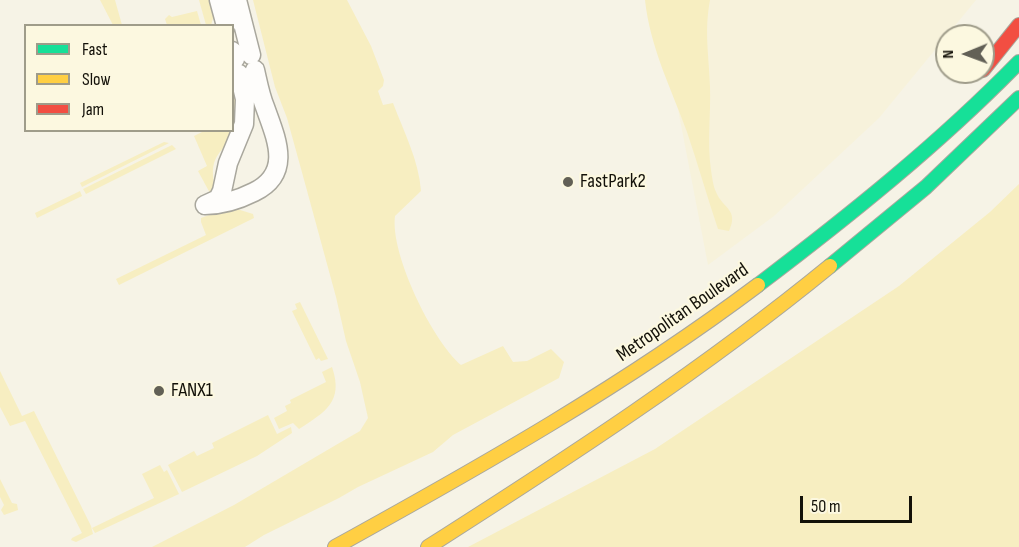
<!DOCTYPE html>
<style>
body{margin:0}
#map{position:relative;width:1019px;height:547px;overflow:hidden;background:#f6f3e6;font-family:"Sofia Sans Condensed",sans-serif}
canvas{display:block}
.legend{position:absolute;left:24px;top:24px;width:210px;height:108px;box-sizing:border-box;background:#fcf8e0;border:2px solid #9f9c8a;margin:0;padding:8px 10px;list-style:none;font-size:18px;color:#131109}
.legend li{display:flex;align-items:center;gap:12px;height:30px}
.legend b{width:30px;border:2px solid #9f9c8a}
.north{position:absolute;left:935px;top:24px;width:60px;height:60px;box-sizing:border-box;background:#fcf8e0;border:2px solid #9f9c8a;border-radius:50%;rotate:269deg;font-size:16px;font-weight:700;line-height:24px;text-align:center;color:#131109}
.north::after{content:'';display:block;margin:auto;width:21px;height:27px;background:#626056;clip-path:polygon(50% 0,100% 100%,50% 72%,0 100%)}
.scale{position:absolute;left:800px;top:496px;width:112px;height:27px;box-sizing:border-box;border:3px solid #131109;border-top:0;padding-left:8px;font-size:18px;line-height:21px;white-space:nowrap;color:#131109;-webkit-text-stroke:4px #fcf8e0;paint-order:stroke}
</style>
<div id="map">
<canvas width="1019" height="547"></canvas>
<ul class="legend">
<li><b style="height:8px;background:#16e098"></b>Fast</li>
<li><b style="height:8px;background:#ffcf43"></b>Slow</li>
<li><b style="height:8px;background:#f24e42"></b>Jam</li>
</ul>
<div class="north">N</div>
<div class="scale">50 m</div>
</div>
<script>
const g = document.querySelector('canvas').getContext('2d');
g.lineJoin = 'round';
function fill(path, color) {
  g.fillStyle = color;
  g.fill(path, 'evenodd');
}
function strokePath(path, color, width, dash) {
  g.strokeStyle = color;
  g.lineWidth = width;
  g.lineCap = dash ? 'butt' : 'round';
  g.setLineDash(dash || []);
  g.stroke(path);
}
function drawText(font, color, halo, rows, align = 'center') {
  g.font = font + ' "Sofia Sans Condensed",sans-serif';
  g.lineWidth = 4.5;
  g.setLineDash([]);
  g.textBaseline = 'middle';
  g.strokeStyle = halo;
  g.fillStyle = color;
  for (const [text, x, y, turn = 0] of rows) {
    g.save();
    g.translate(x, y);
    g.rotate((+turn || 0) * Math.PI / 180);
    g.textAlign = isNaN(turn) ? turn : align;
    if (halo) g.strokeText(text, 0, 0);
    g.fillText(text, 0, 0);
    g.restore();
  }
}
fill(new Path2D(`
 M 657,0 L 976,0 L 879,118 L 774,216 L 708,265 Z`), '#f7f2db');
fill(new Path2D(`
 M 100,0 L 115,0 L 122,25 L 113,25 Z
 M 199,0 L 211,0 L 214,15 L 211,25 L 206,25 Z
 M 253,0 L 347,0 L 371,46 L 384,80 L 383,86 L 378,91 L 383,105 L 393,103 C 404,132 419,161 421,191 L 395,216 C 390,254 432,340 461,365 L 503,346 L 513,362 L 527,361 L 551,349 L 564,362 L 559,378 L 453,435 L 433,452 L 358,487 L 339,498 L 264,535 L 245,547 L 152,547 L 234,505 L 341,442 L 360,431 L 368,418 L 360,382 L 346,341 L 336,297 L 306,187 L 287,118 L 275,87 Z
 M 645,0 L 710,0 C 704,32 709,55 710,87 C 711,114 707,142 711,170 C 712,176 713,186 716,192 C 723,209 739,209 729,231 L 718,229 C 707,197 698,164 687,132 C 671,88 650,47 645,0 Z
 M 197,11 L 201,25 L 167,25 L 165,19 L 169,15 L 172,17 Z
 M 233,76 C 235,91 242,108 238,123 C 228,155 205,149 216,191 L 211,195 L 198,171 L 207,166 L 194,136 L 204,131 L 232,130 Z
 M 164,142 L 169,143 L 82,187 L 80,183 Z
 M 172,145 L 176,149 L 86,194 L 83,189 Z
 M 1019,184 L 1019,547 L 468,547 L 655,449 L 899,286 L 990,212 Z
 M 80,191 L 82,196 L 37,218 L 35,213 Z
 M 228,208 L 237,209 L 253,214 L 254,218 L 119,285 L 116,279 L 206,235 L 201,222 L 201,218 Z
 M 300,302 L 328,359 L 321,361 L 319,358 L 316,360 L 292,311 L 297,309 L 295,304 Z
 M 332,367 C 344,402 325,412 299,429 L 293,423 L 279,429 L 274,418 L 287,411 L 285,406 L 291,403 L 290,400 L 326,382 L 322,372 Z
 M 0,371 L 22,416 L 34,411 L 91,526 L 93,534 L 76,542 L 71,540 L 72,538 L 82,533 L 25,421 L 10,426 L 0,407 Z
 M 268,415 L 277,434 L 291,427 L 292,433 L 257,456 L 182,492 L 168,465 L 194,451 L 197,456 L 214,448 L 212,443 Z
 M 160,465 L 164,472 L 167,470 L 179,494 L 95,533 L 92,528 L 154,498 L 142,474 Z
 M 0,479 L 12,503 L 17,504 L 18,510 L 4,515 L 1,510 L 4,505 L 0,497 Z`), '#f7eec1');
const street = new Path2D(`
 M 219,0 L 226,26
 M 237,0 L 251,55
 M 232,51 L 235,59
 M 205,205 C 223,205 238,200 254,192 C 293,173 276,138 265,107 C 260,95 258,83 255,70
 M 205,205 L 218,199 L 222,191 L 228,163 L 244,124 L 245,99 L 239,74`);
const fast = new Path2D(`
 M 830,266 L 926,187 L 1019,98
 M 758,285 C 849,216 939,144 1019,62`);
const slow = new Path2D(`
 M 335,547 C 480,467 625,385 758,285
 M 428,547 C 566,459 703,370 830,266`);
const jam = new Path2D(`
 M 983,70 L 1019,25`);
strokePath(street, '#a9a79d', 21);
strokePath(fast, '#a9a79d', 16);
strokePath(slow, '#a9a79d', 16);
strokePath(jam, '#a9a79d', 16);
strokePath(street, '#fefdfb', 18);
strokePath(fast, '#16e098', 14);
strokePath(slow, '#ffcf43', 14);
strokePath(jam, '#f24e42', 14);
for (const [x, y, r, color] of [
 [568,182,6,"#626056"],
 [159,391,6,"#626056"]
]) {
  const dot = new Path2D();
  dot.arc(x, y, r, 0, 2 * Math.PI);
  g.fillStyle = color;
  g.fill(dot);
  strokePath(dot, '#fcf8e0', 2);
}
drawText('20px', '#131109', '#fcf8e0', [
 ["FastPark2",580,182],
 ["FANX1",171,391]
], 'left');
drawText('20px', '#131109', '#fcf8e0', [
 ["Metropolitan Boulevard",683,313,-35]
]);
</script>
